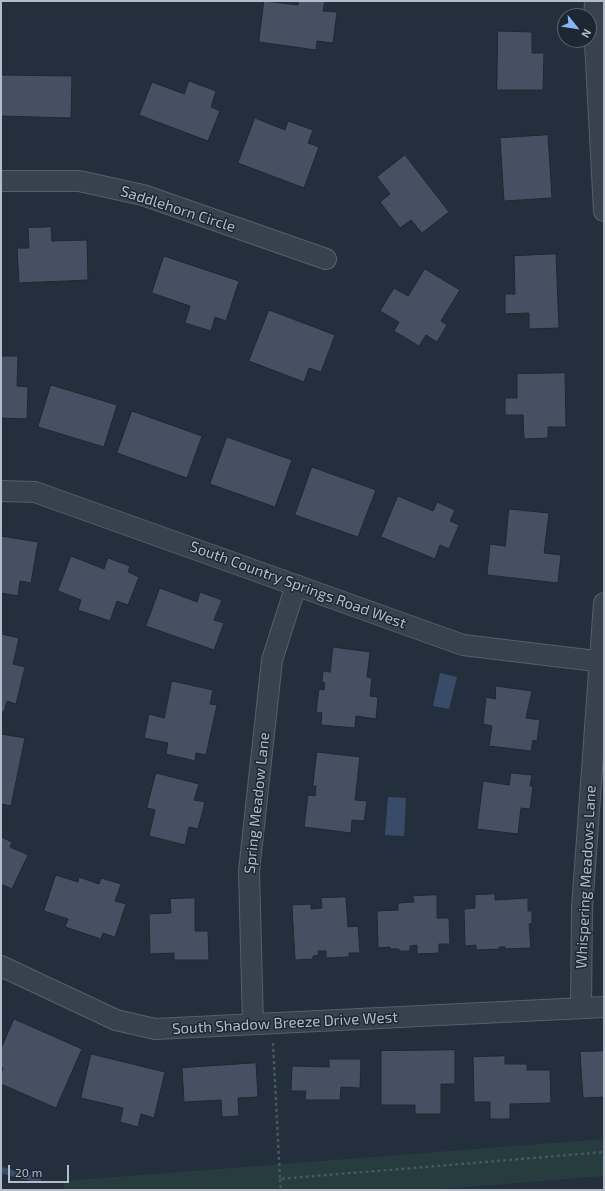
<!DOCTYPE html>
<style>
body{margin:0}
#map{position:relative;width:605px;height:1191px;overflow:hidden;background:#242f3e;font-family:"Exo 2",sans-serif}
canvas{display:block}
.frame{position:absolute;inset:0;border:2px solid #b4bcc9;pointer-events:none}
.north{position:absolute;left:557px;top:8px;width:40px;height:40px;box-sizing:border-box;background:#1d2633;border:1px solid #59626f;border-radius:50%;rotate:120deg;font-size:11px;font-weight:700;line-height:16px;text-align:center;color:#b4bcc9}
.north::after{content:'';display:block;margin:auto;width:14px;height:18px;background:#8ab4f8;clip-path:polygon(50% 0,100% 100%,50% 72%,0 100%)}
.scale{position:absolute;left:8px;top:1165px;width:61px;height:18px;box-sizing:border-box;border:2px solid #b4bcc9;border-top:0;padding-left:5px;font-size:12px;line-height:14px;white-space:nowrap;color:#b4bcc9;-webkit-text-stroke:3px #1d2633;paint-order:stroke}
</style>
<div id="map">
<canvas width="605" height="1191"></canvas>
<div class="frame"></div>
<div class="north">N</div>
<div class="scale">20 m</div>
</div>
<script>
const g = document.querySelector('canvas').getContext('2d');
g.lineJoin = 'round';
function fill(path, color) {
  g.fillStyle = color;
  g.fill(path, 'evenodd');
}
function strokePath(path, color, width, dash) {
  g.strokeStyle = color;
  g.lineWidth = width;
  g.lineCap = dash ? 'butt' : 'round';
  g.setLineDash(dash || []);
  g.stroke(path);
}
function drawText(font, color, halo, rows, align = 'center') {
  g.font = font + ' "Exo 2",sans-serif';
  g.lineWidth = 3;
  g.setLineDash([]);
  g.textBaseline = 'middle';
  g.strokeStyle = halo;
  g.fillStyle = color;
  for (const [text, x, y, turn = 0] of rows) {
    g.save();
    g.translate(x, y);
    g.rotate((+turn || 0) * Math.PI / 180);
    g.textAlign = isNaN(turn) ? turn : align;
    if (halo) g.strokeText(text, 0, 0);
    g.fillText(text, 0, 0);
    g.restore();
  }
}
fill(new Path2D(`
 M 604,1139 L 604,1176 L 431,1190 L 64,1190 L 64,1181 Z`), '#263c3f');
fill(new Path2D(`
 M 440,673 L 457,677 L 449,709 L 433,706 Z
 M 388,797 L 406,798 L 404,836 L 385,835 Z`), '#394c67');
strokePath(new Path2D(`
 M 1,1170 L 38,1180`), '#394c67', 6);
const building = new Path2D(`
 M 264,1 L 298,5 L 298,1 L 325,1 L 323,11 L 337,12 L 333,43 L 317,41 L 316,50 L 259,42 Z
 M 498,31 L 532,32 L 532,53 L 544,53 L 543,90 L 497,90 Z
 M 1,75 L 72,76 L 71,118 L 1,116 Z
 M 189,81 L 216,91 L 211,107 L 220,111 L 208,141 L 139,115 L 152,82 L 184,94 Z
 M 255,118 L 285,130 L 288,121 L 313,130 L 308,143 L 319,147 L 304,188 L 238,163 Z
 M 548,135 L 552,198 L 504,201 L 500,138 Z
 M 405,155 L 449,212 L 422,233 L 411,220 L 400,228 L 380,202 L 390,194 L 377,177 Z
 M 51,227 L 52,241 L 87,240 L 88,280 L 19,283 L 17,248 L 29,248 L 28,228 Z
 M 556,254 L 559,328 L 529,329 L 529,313 L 505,314 L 505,294 L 515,294 L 514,256 Z
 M 164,256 L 239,281 L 226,321 L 215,317 L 211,331 L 185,323 L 190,306 L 152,293 Z
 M 425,269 L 460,290 L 441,321 L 447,325 L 437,342 L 426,335 L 419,346 L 394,331 L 399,322 L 380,311 L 394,288 L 408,296 Z
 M 269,310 L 335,335 L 321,372 L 309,368 L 304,382 L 249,361 Z
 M 1,356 L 18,356 L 17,386 L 28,387 L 27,419 L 1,418 Z
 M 565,373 L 566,427 L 548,427 L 548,438 L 524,439 L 523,415 L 505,415 L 505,398 L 517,398 L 517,374 Z
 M 51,385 L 117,405 L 104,447 L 38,427 Z
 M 132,411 L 202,436 L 187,478 L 117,453 Z
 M 227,437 L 292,460 L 275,507 L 210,484 Z
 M 312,467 L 376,490 L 358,537 L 295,515 Z
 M 398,496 L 433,511 L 437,502 L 455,510 L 450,521 L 459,525 L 449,549 L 440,545 L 435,559 L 381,537 Z
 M 509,509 L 549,513 L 544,553 L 561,555 L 558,583 L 487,575 L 490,544 L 505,546 Z
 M 1,536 L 38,542 L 31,583 L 20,581 L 18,596 L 1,593 Z
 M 71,556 L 104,569 L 108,558 L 130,566 L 128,572 L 139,577 L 128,605 L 117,601 L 110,621 L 78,610 L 81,600 L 58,591 Z
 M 160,588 L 197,602 L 200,592 L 222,600 L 214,620 L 224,623 L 214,650 L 146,626 Z
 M 1,634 L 19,638 L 13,664 L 25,667 L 16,704 L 7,701 L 4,712 L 1,712 Z
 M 333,647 L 370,652 L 367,677 L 372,678 L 370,696 L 378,697 L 376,719 L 356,716 L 355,728 L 321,725 L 322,713 L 316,712 L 319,689 L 324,690 L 325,683 L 322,682 L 323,671 L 330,672 Z
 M 172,681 L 213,690 L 210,704 L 217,705 L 206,755 L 196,753 L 195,761 L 166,754 L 168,743 L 144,738 L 149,714 L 164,718 Z
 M 496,686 L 532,691 L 526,718 L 540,720 L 537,741 L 533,740 L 531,751 L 489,746 L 492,726 L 483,724 L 486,697 L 495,699 Z
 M 1,734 L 25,738 L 11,806 L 1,804 Z
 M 317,752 L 360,757 L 355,800 L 367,801 L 364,821 L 352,820 L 351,833 L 304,827 L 308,795 L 315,796 L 316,786 L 313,786 Z
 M 156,773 L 199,784 L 194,800 L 205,802 L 198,829 L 189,827 L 185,845 L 149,836 L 155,810 L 147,808 Z
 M 511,773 L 532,775 L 530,786 L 533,786 L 530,809 L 521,808 L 518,834 L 477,829 L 483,781 L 509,785 Z
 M 1,837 L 12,842 L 10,847 L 28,855 L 12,889 L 1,884 Z
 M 56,875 L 78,882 L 79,877 L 99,884 L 101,878 L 121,884 L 115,901 L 126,904 L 115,937 L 103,933 L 101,939 L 65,927 L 68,919 L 44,911 Z
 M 495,894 L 495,900 L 528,898 L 528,911 L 532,911 L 532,923 L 529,924 L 531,948 L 505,949 L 505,947 L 499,947 L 500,949 L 476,950 L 476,945 L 465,946 L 464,909 L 475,908 L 475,895 Z
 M 437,895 L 437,918 L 449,918 L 450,944 L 439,944 L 439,953 L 417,954 L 417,945 L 410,946 L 410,951 L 399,951 L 399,949 L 390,949 L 390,947 L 378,948 L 377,911 L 398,910 L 398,903 L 414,902 L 413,896 Z
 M 346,897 L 348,927 L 358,926 L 360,953 L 349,953 L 349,957 L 326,958 L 326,951 L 318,951 L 319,955 L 313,956 L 313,959 L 295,960 L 292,905 L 311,904 L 311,909 L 322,908 L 321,898 Z
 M 195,898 L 195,931 L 208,931 L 209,960 L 174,960 L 174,953 L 150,954 L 149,914 L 171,913 L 170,899 Z
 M 14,1019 L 82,1049 L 56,1108 L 1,1084 L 1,1074 L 3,1068 L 1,1067 L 1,1049 Z
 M 455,1050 L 455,1084 L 441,1084 L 441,1114 L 415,1114 L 415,1105 L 381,1105 L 381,1051 Z
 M 604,1051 L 604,1097 L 583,1098 L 580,1052 Z
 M 91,1054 L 165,1072 L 154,1118 L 141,1114 L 138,1127 L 120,1122 L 123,1108 L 81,1098 Z
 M 505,1056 L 505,1064 L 527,1064 L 527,1070 L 550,1070 L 551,1103 L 510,1104 L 510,1119 L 490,1119 L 490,1102 L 474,1102 L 473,1057 Z
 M 329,1059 L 361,1059 L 360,1088 L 341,1087 L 340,1100 L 305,1100 L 306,1091 L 291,1091 L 292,1066 L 329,1067 Z
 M 256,1063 L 258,1097 L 238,1098 L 239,1116 L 222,1117 L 221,1100 L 184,1102 L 182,1068 Z`);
fill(building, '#455162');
strokePath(building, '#1f2835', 1);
const street = new Path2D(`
 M 595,1 L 594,24 L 604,211
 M 1,181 L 79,181 L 143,195 L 326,259
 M 1,491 L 35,492 L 463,645 L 604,662
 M 1,966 L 116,1020 L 155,1029 L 604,1007
 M 581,1008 L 582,908 L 604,603
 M 253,1024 L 249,871 L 272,660 L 296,585`);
strokePath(street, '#565f6c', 22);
strokePath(new Path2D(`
 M 273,1043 L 280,1179 L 604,1152
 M 280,1179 L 281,1190`), '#44595c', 2.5, [3, 3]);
strokePath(street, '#38414e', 20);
drawText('15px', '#b4bcc9', '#1d2633', [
 ["Saddlehorn Circle",178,209,18],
 ["South Country Springs Road West",298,585,20],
 ["Spring Meadow Lane",257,803,-84],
 ["Whispering Meadows Lane",586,877,-87],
 ["South Shadow Breeze Drive West",285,1023,-3]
]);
</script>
